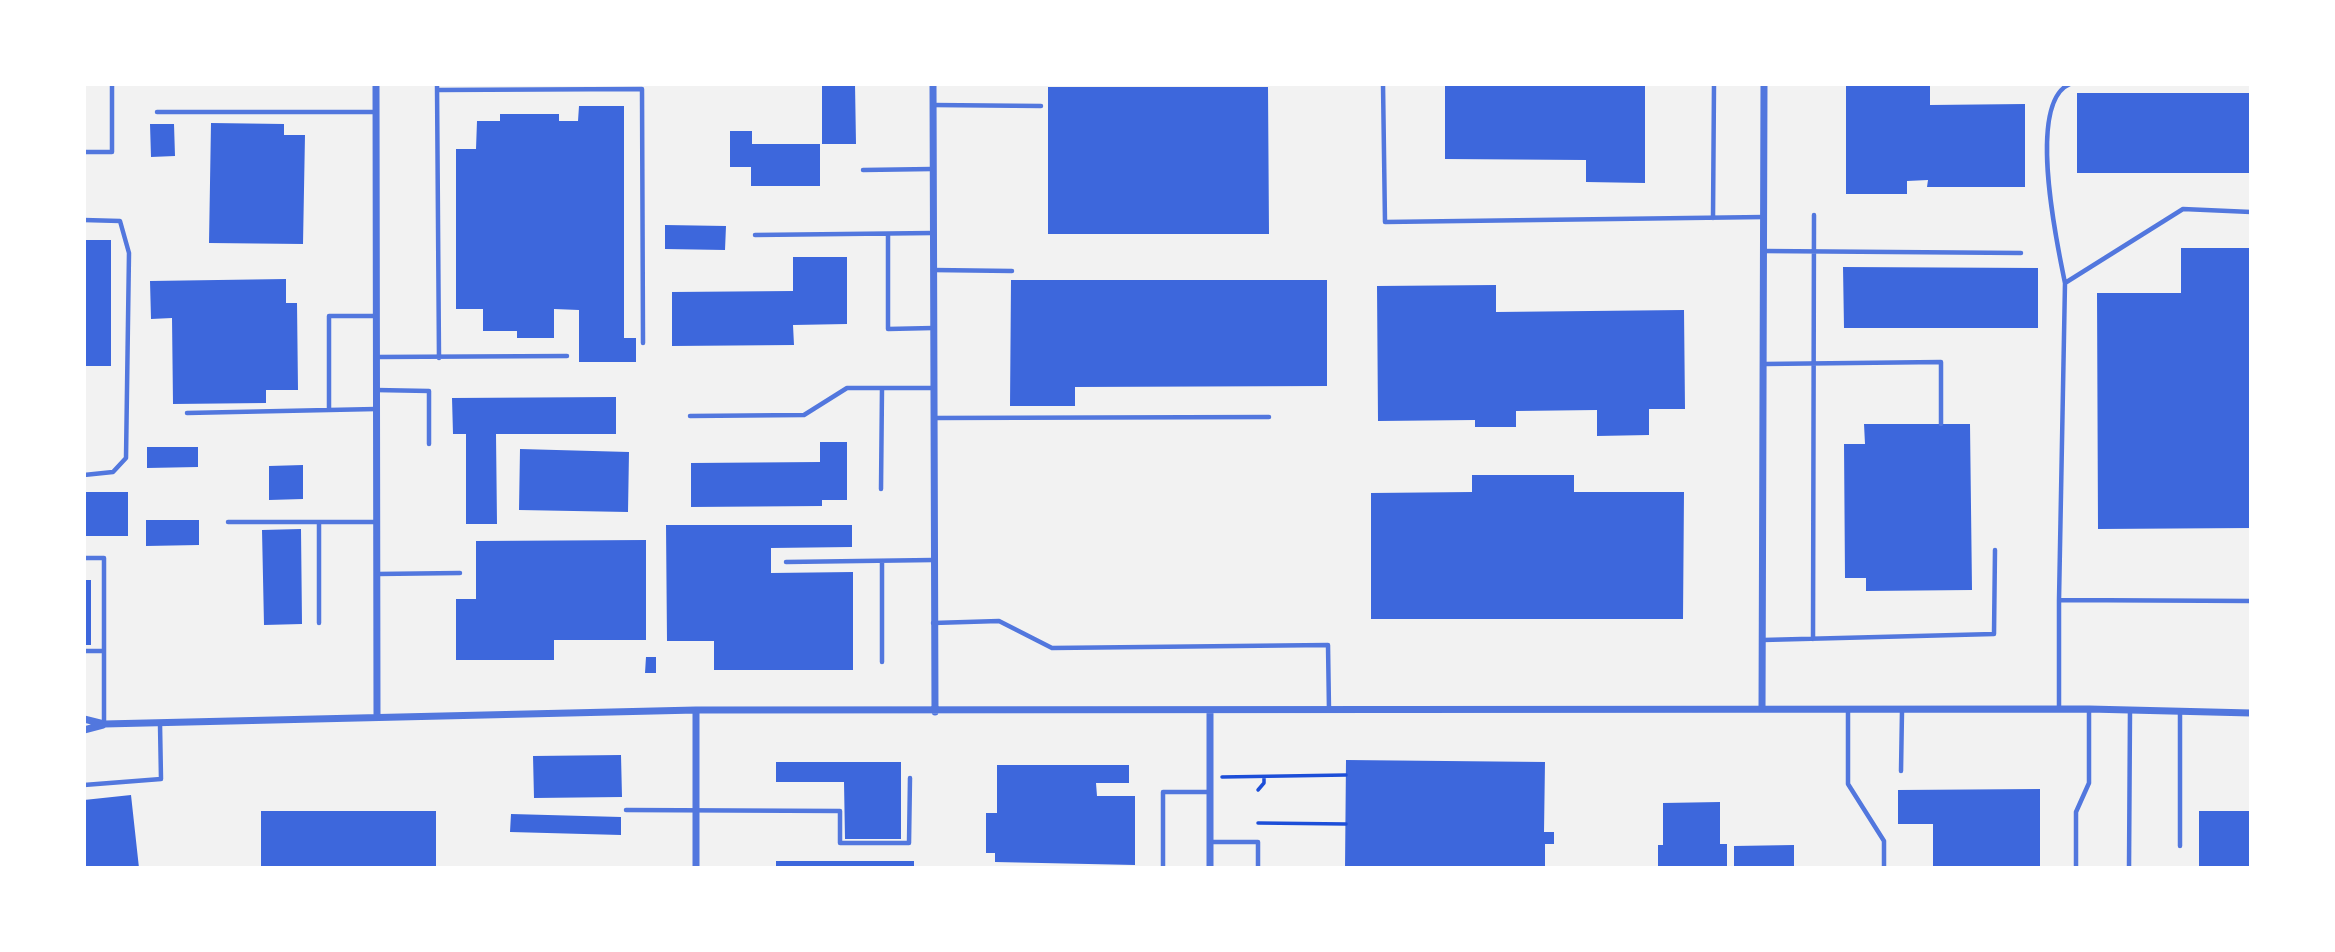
<!DOCTYPE html>
<style>
body{margin:0}
#map{position:relative;width:2335px;height:952px;overflow:hidden;background:#f2f2f2;font-family:"Work Sans",sans-serif}
canvas{display:block}
.frame{position:absolute;inset:0;border:86px solid #fff;pointer-events:none}
</style>
<div id="map">
<canvas width="2335" height="952"></canvas>
<div class="frame"></div>
</div>
<script>
const g = document.querySelector('canvas').getContext('2d');
g.lineJoin = 'round';
function fill(path, color) {
  g.fillStyle = color;
  g.fill(path, 'evenodd');
}
function strokePath(path, color, width, dash) {
  g.strokeStyle = color;
  g.lineWidth = width;
  g.lineCap = dash ? 'butt' : 'round';
  g.setLineDash(dash || []);
  g.stroke(path);
}
fill(new Path2D(`
 M 822,84 L 855,84 L 856,144 L 822,144 Z
 M 1445,84 L 1645,84 L 1645,183 L 1586,182 L 1586,160 L 1445,159 Z
 M 1930,84 L 1930,105 L 2025,104 L 2025,187 L 1927,187 L 1928,180 L 1907,181 L 1907,194 L 1846,194 L 1846,85 Z
 M 1048,87 L 1268,87 L 1269,234 L 1048,234 Z
 M 2077,93 L 2251,93 L 2251,173 L 2077,173 Z
 M 579,106 L 624,106 L 624,338 L 636,338 L 636,362 L 579,362 L 579,310 L 554,309 L 554,338 L 517,338 L 517,331 L 483,331 L 483,309 L 456,309 L 456,149 L 476,149 L 477,121 L 500,121 L 500,114 L 559,114 L 559,121 L 578,121 Z
 M 211,123 L 284,124 L 284,135 L 305,135 L 303,244 L 209,243 Z
 M 150,124 L 174,124 L 175,156 L 151,157 Z
 M 730,131 L 752,131 L 752,144 L 820,144 L 820,186 L 751,186 L 751,167 L 730,167 Z
 M 665,225 L 726,226 L 725,250 L 665,249 Z
 M 84,240 L 111,240 L 111,366 L 84,366 Z
 M 2181,248 L 2251,248 L 2251,528 L 2098,529 L 2097,293 L 2181,293 Z
 M 793,257 L 847,257 L 847,324 L 793,325 L 794,345 L 672,346 L 672,292 L 793,291 Z
 M 1843,267 L 2038,268 L 2038,328 L 1844,328 Z
 M 286,279 L 286,303 L 297,303 L 298,390 L 266,390 L 266,403 L 173,404 L 172,318 L 151,319 L 150,281 Z
 M 1011,280 L 1327,280 L 1327,386 L 1075,387 L 1075,406 L 1010,406 Z
 M 1496,285 L 1496,312 L 1684,310 L 1685,409 L 1649,409 L 1649,435 L 1597,436 L 1597,410 L 1516,411 L 1516,427 L 1475,427 L 1475,420 L 1378,421 L 1377,286 Z
 M 616,397 L 616,434 L 496,434 L 497,524 L 466,524 L 466,434 L 453,434 L 452,398 Z
 M 1864,424 L 1970,424 L 1972,590 L 1866,591 L 1866,578 L 1845,578 L 1844,444 L 1865,444 Z
 M 820,442 L 847,442 L 847,500 L 822,500 L 822,506 L 691,507 L 691,463 L 820,462 Z
 M 147,447 L 198,447 L 198,467 L 147,468 Z
 M 520,449 L 629,452 L 628,512 L 519,510 Z
 M 303,465 L 303,499 L 269,500 L 269,466 Z
 M 1472,475 L 1574,475 L 1574,492 L 1684,492 L 1683,619 L 1371,619 L 1371,493 L 1472,492 Z
 M 84,492 L 128,492 L 128,536 L 84,536 Z
 M 146,520 L 199,520 L 199,545 L 146,546 Z
 M 666,525 L 852,525 L 852,547 L 771,548 L 771,573 L 853,572 L 853,670 L 714,670 L 714,641 L 667,641 Z
 M 301,529 L 302,624 L 264,625 L 262,530 Z
 M 646,540 L 646,640 L 554,640 L 554,660 L 456,660 L 456,599 L 476,599 L 476,541 Z
 M 84,580 L 91,580 L 91,645 L 84,645 Z
 M 646,657 L 656,657 L 656,673 L 645,673 Z
 M 621,755 L 622,797 L 534,798 L 533,756 Z
 M 1346,760 L 1545,762 L 1544,832 L 1554,832 L 1554,844 L 1545,844 L 1545,868 L 1345,868 Z
 M 776,762 L 901,762 L 901,839 L 845,839 L 844,782 L 776,782 Z
 M 997,765 L 1129,765 L 1129,783 L 1096,783 L 1097,796 L 1135,796 L 1135,865 L 995,862 L 995,853 L 986,853 L 986,813 L 997,813 Z
 M 2040,789 L 2040,868 L 1933,868 L 1933,824 L 1898,824 L 1898,790 Z
 M 131,795 L 139,868 L 84,868 L 84,800 Z
 M 1720,802 L 1720,844 L 1727,844 L 1727,868 L 1658,868 L 1658,845 L 1663,845 L 1663,803 Z
 M 261,811 L 436,811 L 436,868 L 261,868 Z
 M 2199,811 L 2251,811 L 2251,868 L 2199,868 Z
 M 511,814 L 621,817 L 621,835 L 510,832 Z
 M 1794,845 L 1794,868 L 1734,868 L 1734,846 Z
 M 776,861 L 914,861 L 914,868 L 776,868 Z`), '#3d67dc');
strokePath(new Path2D(`
 M 1222,777 L 1346,775
 M 1258,790 L 1264,783 L 1264,777
 M 1258,823 L 1346,824`), '#1d4ed8', 3.5);
strokePath(new Path2D(`
 M 437,84 L 439,358
 M 1383,84 L 1385,222 L 1764,217
 M 437,90 L 642,89 L 643,343
 M 933,105 L 1041,106
 M 157,112 L 376,112
 M 84,152 L 112,152 L 112,84
 M 863,170 L 932,169
 M 1713,218 L 1714,84
 M 84,220 L 120,221 L 129,253 L 126,458 L 113,472 L 84,475
 M 888,234 L 888,329 L 933,328
 M 755,235 L 933,233
 M 1764,251 L 2021,253
 M 933,270 L 1012,271
 M 2065,283 C 2057,244 2026,102 2070,84
 M 377,357 L 567,356
 M 1764,364 L 1941,362 L 1941,424
 M 376,390 L 429,391 L 429,444
 M 329,410 L 329,316 L 376,316
 M 187,413 L 376,409
 M 690,416 L 804,415 L 847,388 L 933,388
 M 934,418 L 1269,417
 M 881,489 L 882,388
 M 228,522 L 376,522
 M 319,522 L 319,623
 M 84,558 L 104,558 L 104,724
 M 786,562 L 933,560
 M 377,574 L 460,573
 M 2059,600 L 2065,283 L 2183,209 L 2251,212
 M 933,623 L 999,621 L 1052,648 L 1328,645 L 1329,710
 M 1813,639 L 1814,215
 M 1763,640 L 1994,634 L 1995,550
 M 84,651 L 104,651
 M 882,662 L 882,561
 M 2059,709 L 2059,600 L 2251,601
 M 1848,710 L 1848,784 L 1884,841 L 1884,868
 M 1901,771 L 1902,711
 M 84,785 L 161,779 L 160,724
 M 626,810 L 840,811 L 840,843 L 909,843 L 910,778
 M 1210,842 L 1258,842 L 1258,868
 M 2180,846 L 2180,713
 M 1163,868 L 1163,792 L 1210,792
 M 2076,868 L 2076,812 L 2089,783 L 2089,709
 M 2129,868 L 2130,710`), '#5277de', 4.5);
strokePath(new Path2D(`
 M 376,84 L 377,717
 M 933,84 L 935,712
 M 1762,709 L 1764,84
 M 1210,711 L 1210,868
 M 84,719 L 104,724 L 696,710 L 2089,709 L 2251,713
 M 84,730 L 103,725
 M 696,868 L 696,710`), '#5277de', 7);
</script>
